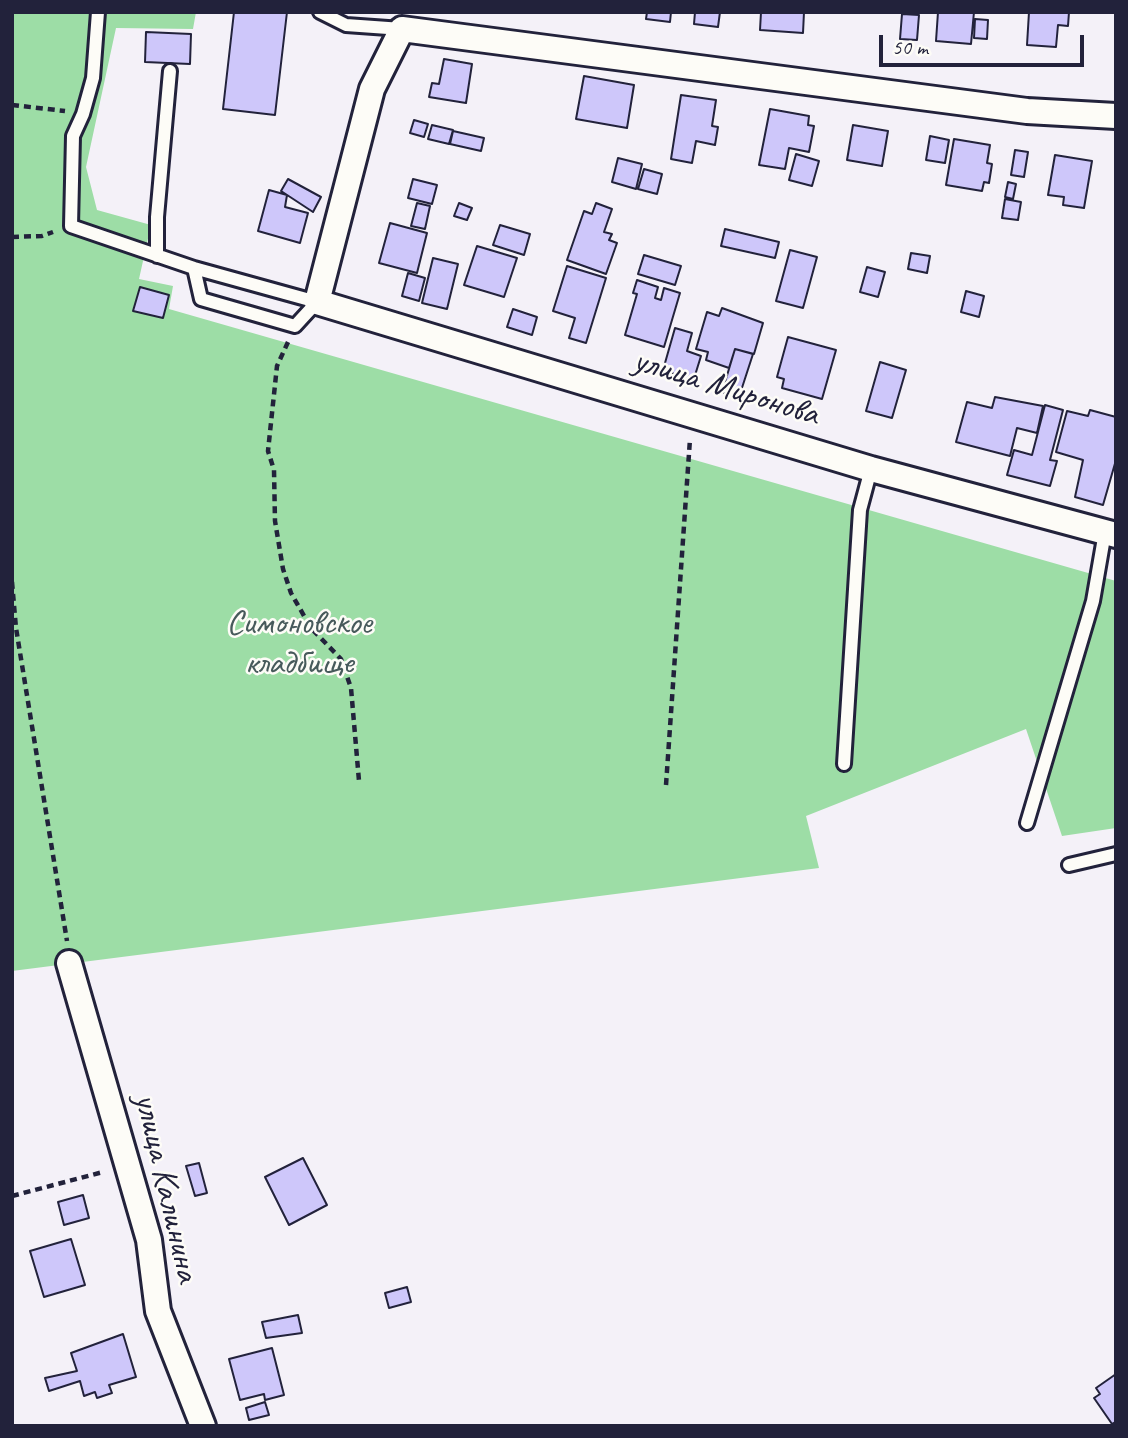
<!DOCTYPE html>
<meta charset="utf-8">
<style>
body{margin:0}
#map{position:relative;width:1128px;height:1438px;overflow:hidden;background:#f4f1f8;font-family:Caveat,sans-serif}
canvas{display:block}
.frame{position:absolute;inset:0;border:14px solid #22223b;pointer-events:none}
.scale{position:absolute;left:879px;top:35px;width:205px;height:32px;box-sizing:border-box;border:4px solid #22223b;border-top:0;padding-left:9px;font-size:21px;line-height:24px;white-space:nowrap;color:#22223b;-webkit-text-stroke:5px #fdfcf7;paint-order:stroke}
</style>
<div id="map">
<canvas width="1128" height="1438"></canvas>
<div class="frame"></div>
<div class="scale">50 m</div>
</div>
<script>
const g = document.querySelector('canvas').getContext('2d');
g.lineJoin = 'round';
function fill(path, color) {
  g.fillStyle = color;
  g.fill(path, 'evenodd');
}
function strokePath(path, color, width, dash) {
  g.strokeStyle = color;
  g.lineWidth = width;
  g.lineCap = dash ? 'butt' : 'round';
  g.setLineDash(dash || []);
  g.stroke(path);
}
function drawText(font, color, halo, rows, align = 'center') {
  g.font = font + ' Caveat,sans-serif';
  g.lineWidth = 5;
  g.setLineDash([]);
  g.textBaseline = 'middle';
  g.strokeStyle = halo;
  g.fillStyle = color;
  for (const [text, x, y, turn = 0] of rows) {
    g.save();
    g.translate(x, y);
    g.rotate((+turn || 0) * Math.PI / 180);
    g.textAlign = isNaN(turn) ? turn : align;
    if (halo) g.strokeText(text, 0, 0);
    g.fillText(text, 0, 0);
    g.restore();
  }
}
fill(new Path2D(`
 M 12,12 L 196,12 L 193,29 L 116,28 L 86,167 L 97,210 L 151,225 L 139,279 L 173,286 L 169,309 L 1116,581 L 1116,828 L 1062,836 L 1026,729 L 806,816 L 819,868 L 12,971 Z`), '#9ddda6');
const building = new Path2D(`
 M 234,12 L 287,12 L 275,115 L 223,109 Z
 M 647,12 L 671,12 L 670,22 L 646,19 Z
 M 695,12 L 720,12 L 718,27 L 694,24 Z
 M 761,12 L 804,12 L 803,33 L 760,30 Z
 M 938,12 L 974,12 L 971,44 L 936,41 Z
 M 1029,12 L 1069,12 L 1068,26 L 1058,25 L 1056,47 L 1027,45 Z
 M 902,14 L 919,15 L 917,40 L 900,39 Z
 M 975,19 L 988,20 L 987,39 L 974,38 Z
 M 146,32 L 191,34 L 190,64 L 145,62 Z
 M 444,59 L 472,64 L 466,103 L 429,97 L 432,83 L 439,84 Z
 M 584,76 L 634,85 L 627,128 L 576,119 Z
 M 681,95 L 716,100 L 712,126 L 718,127 L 715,145 L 696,141 L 692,163 L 671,159 Z
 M 770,109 L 809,116 L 808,125 L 814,126 L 809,152 L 789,148 L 785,169 L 759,165 Z
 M 414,120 L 428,124 L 424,137 L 410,133 Z
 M 432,125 L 453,130 L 449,144 L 428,139 Z
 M 853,125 L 888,131 L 882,166 L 847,160 Z
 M 453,131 L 484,138 L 481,151 L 450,144 Z
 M 930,136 L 949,140 L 945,163 L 926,160 Z
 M 954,139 L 990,145 L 987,163 L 992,164 L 989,183 L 984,182 L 982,191 L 946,185 Z
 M 1015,150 L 1028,152 L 1024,177 L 1011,175 Z
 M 796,154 L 819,161 L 812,186 L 789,180 Z
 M 1055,155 L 1092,161 L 1084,208 L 1063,205 L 1064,197 L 1048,195 Z
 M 618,158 L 642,164 L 636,189 L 612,182 Z
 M 644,169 L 662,174 L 657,194 L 638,189 Z
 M 288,179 L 321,197 L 313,212 L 281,191 Z
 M 413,179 L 437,185 L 432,204 L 408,198 Z
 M 1008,182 L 1016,184 L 1013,199 L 1005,197 Z
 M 269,190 L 287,195 L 285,207 L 308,213 L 300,243 L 258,231 Z
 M 1005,199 L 1021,202 L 1018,220 L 1002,218 Z
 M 417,203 L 430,206 L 425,229 L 411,226 Z
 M 459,203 L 472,208 L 467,220 L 454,216 Z
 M 596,203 L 612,209 L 604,232 L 612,234 L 609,240 L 617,243 L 606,274 L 567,260 L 584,211 L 592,214 Z
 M 390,223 L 427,233 L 417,273 L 379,263 Z
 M 500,225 L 530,234 L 524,255 L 493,245 Z
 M 725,229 L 779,242 L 775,258 L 721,246 Z
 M 477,246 L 517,258 L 504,297 L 464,285 Z
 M 790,250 L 817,257 L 803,308 L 776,301 Z
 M 911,253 L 930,256 L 927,273 L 908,269 Z
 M 644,255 L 681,266 L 675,285 L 638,274 Z
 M 433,258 L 458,264 L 447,309 L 422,303 Z
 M 567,266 L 606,278 L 586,343 L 569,338 L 575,318 L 553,311 Z
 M 867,267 L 885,272 L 878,297 L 860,292 Z
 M 408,273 L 425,278 L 419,301 L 402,296 Z
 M 637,280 L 658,287 L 655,298 L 661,300 L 664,288 L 680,293 L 664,347 L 625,335 L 637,294 L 633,293 Z
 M 140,287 L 169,295 L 163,318 L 133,311 Z
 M 966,291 L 984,296 L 979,317 L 961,312 Z
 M 722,308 L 763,323 L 754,354 L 735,349 L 729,368 L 706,360 L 708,352 L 696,349 L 707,312 L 719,316 Z
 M 513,309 L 537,317 L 532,335 L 507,327 Z
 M 675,328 L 692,333 L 687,351 L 701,356 L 692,385 L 678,381 L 680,376 L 663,370 Z
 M 788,337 L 836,350 L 822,399 L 782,388 L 784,379 L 777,377 Z
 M 735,349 L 753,354 L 739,397 L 722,392 Z
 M 880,362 L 906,370 L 892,418 L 866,411 Z
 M 995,397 L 1043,406 L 1037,433 L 1017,428 L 1010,456 L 956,442 L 967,402 L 992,408 Z
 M 1045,405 L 1063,410 L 1050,460 L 1057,461 L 1050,486 L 1007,475 L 1014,450 L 1032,455 Z
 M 1090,410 L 1116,417 L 1116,460 L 1103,505 L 1075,497 L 1083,460 L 1056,452 L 1067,411 L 1088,416 Z
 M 303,1158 L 327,1205 L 289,1225 L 265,1177 Z
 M 199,1163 L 207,1193 L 195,1196 L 186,1166 Z
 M 83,1195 L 89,1218 L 64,1225 L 58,1202 Z
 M 71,1239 L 85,1285 L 44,1297 L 30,1251 Z
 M 407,1287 L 411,1302 L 389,1308 L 385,1293 Z
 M 298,1315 L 302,1333 L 266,1338 L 262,1322 Z
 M 123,1334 L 136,1377 L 109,1385 L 112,1393 L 97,1398 L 95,1392 L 84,1396 L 80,1381 L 49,1391 L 45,1378 L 77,1371 L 71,1353 Z
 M 272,1348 L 284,1395 L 265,1400 L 264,1394 L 240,1400 L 229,1359 Z
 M 1116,1374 L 1116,1422 L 1112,1424 L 1094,1398 L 1100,1394 L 1096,1388 Z
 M 265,1402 L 269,1415 L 249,1420 L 246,1408 Z`);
fill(building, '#cec7fa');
strokePath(building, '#22223b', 2);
const lane = new Path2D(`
 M 98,12 L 93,78 L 83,114 L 73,136 L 71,226 L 194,268 L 317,302 L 295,326 L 201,299 L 194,268
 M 320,12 L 346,25 L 402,29
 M 157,256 L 157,217 L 170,71
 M 844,764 L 860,510 L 871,469
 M 1027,823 L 1093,601 L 1105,532
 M 1069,865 L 1116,854`);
const street = new Path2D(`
 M 1116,116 L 1027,111 L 402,29 L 372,89 L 317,302 L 871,469 L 1116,535
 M 69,963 L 149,1240 L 158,1311 L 203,1426`);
strokePath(lane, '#22223b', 18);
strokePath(street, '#22223b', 30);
strokePath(new Path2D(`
 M 12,105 L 65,111
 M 12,237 L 42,236 L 53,232
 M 288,342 L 277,366 L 268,451 L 274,470 L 275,521 L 283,569 L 291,593 L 311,628 L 341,659 L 351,688 L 359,781
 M 12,582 L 16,628 L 67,941
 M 666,785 L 690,439
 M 12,1196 L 103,1172`), '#22223b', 4.5, [7, 5]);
strokePath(lane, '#fdfcf7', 12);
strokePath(street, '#fdfcf7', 24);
drawText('35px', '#22223b', '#fdfcf7', [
 ["улица Миронова",726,388,17],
 ["улица Калинина",166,1188,77]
]);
drawText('35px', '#475a5b', '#fdfcf7', [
 ["Симоновское",299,624],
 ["кладбище",299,664]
]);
</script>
